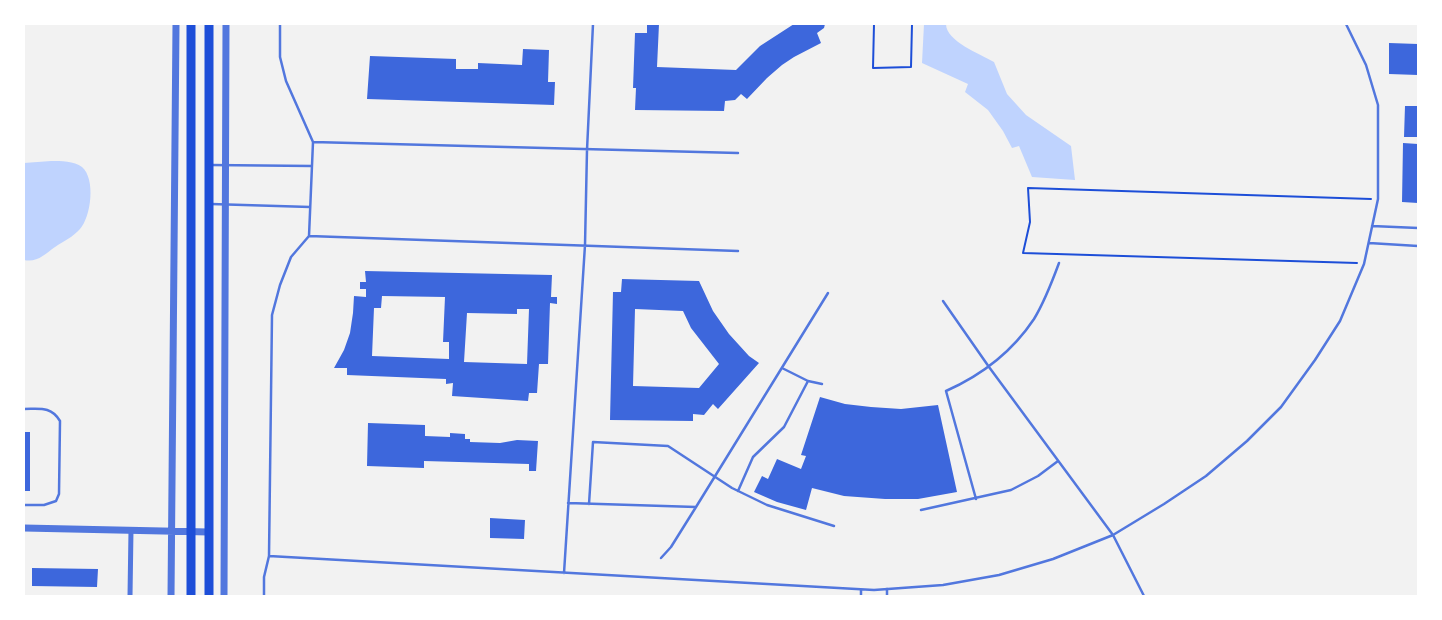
<!DOCTYPE html>
<style>
body{margin:0}
#map{position:relative;width:1442px;height:620px;overflow:hidden;background:#f2f2f2;font-family:Commissioner,sans-serif}
canvas{display:block}
.frame{position:absolute;inset:0;border:25px solid #fff;pointer-events:none}
</style>
<div id="map">
<canvas width="1442" height="620"></canvas>
<div class="frame"></div>
</div>
<script>
const g = document.querySelector('canvas').getContext('2d');
g.lineJoin = 'round';
function fill(path, color) {
  g.fillStyle = color;
  g.fill(path, 'evenodd');
}
function strokePath(path, color, width, dash) {
  g.strokeStyle = color;
  g.lineWidth = width;
  g.lineCap = dash ? 'butt' : 'round';
  g.setLineDash(dash || []);
  g.stroke(path);
}
fill(new Path2D(`
 M 924,24 L 946,24 C 946,41 980,54 994,62 L 1007,94 L 1026,115 L 1071,146 L 1075,180 L 1032,177 L 1019,146 L 1012,148 L 1003,131 L 988,110 L 965,92 L 968,84 L 922,63 Z
 M 51,161 C 61,161 74,161 82,167 C 96,179 91,217 80,229 C 73,237 64,241 55,247 C 45,254 37,263 24,260 L 24,163 Z`), '#bfd3fe');
fill(new Path2D(`
 M 647,24 L 659,24 L 657,67 L 736,70 L 760,46 L 794,24 L 825,24 L 824,28 L 817,33 L 821,43 L 794,57 L 782,65 L 767,78 L 747,99 L 741,94 L 735,100 L 725,101 L 724,111 L 635,110 L 636,88 L 633,88 L 635,33 L 647,33 Z
 M 1389,43 L 1418,44 L 1418,75 L 1389,74 Z
 M 523,49 L 549,50 L 548,82 L 555,82 L 554,105 L 367,99 L 370,56 L 456,59 L 456,69 L 478,69 L 478,63 L 522,65 Z
 M 1405,106 L 1418,106 L 1418,137 L 1404,137 Z
 M 1403,143 L 1418,144 L 1418,203 L 1402,202 Z
 M 365,271 L 552,275 L 551,297 L 557,297 L 557,304 L 550,303 L 548,364 L 539,364 L 537,393 L 529,393 L 528,401 L 452,396 L 453,383 L 446,384 L 446,379 L 347,375 L 347,368 L 334,368 L 344,350 L 350,333 L 353,313 L 354,296 L 366,297 L 366,289 L 360,289 L 360,282 L 366,282 ZM 382,296 L 445,297 L 443,342 L 449,342 L 449,359 L 372,356 L 374,308 L 381,308 ZM 517,309 L 529,309 L 527,364 L 464,362 L 467,313 L 517,314 Z
 M 622,279 L 699,281 L 713,311 L 729,334 L 749,356 L 759,363 L 718,409 L 713,404 L 704,415 L 693,414 L 693,421 L 610,420 L 613,292 L 621,292 ZM 635,309 L 683,311 L 691,328 L 719,364 L 699,388 L 633,386 Z
 M 820,397 L 845,404 L 871,407 L 901,409 L 938,405 L 957,492 L 918,499 L 885,499 L 844,496 L 812,488 L 806,510 L 777,502 L 754,492 L 762,476 L 768,479 L 777,459 L 801,469 L 806,456 L 801,455 Z
 M 368,423 L 425,425 L 425,436 L 450,437 L 450,433 L 465,434 L 465,439 L 470,439 L 470,442 L 500,443 L 517,440 L 538,441 L 536,471 L 529,471 L 529,464 L 424,461 L 424,468 L 367,466 Z
 M 24,432 L 30,432 L 30,491 L 24,491 Z
 M 490,518 L 525,520 L 524,539 L 490,538 Z
 M 32,568 L 98,569 L 97,587 L 32,586 Z`), '#3d67dc');
strokePath(new Path2D(`
 M 874,24 L 873,68 L 911,67 L 912,24
 M 1357,263 L 1023,253 L 1030,222 L 1028,188 L 1371,199`), '#1d4ed8', 2);
strokePath(new Path2D(`
 M 313,142 L 738,153
 M 211,165 L 312,166
 M 211,204 L 310,207
 M 1372,226 L 1418,228
 M 309,236 L 738,251
 M 1369,243 L 1418,246
 M 943,301 L 989,367 L 1113,535 L 1144,596
 M 782,368 L 808,381 L 822,384
 M 24,409 C 40,409 51,406 60,421 L 59,494 L 56,501 L 44,505 L 24,505
 M 738,491 L 753,457 L 784,427 L 808,381
 M 976,499 L 946,391 C 982,375 1012,352 1034,319 C 1045,301 1052,282 1059,263
 M 568,503 L 696,507 L 828,293
 M 589,504 L 593,442 L 668,446 L 732,488 L 767,505 L 834,526
 M 921,510 L 1011,490 L 1038,476 L 1058,461
 M 269,556 L 874,590 L 943,585 L 999,575 L 1053,559 L 1113,535 L 1164,504 L 1206,476 L 1247,441 L 1281,407 L 1315,360 L 1340,321 L 1364,264 L 1378,199 L 1378,105 L 1366,65 L 1346,24
 M 661,558 L 671,547 L 696,507
 M 564,573 L 585,245 L 587,150 L 593,24
 M 264,596 L 264,577 L 269,556 L 272,315 L 280,285 L 291,257 L 309,236 L 313,142 L 286,81 L 280,57 L 280,24
 M 861,596 L 861,590
 M 887,596 L 887,589`), '#5277de', 2.5);
strokePath(new Path2D(`
 M 130,596 L 131,530`), '#5277de', 5);
strokePath(new Path2D(`
 M 24,528 L 209,532
 M 171,596 L 176,24
 M 224,596 L 226,24`), '#5277de', 7);
strokePath(new Path2D(`
 M 191,24 L 191,596
 M 209,24 L 209,596`), '#1d4ed8', 9);
</script>
